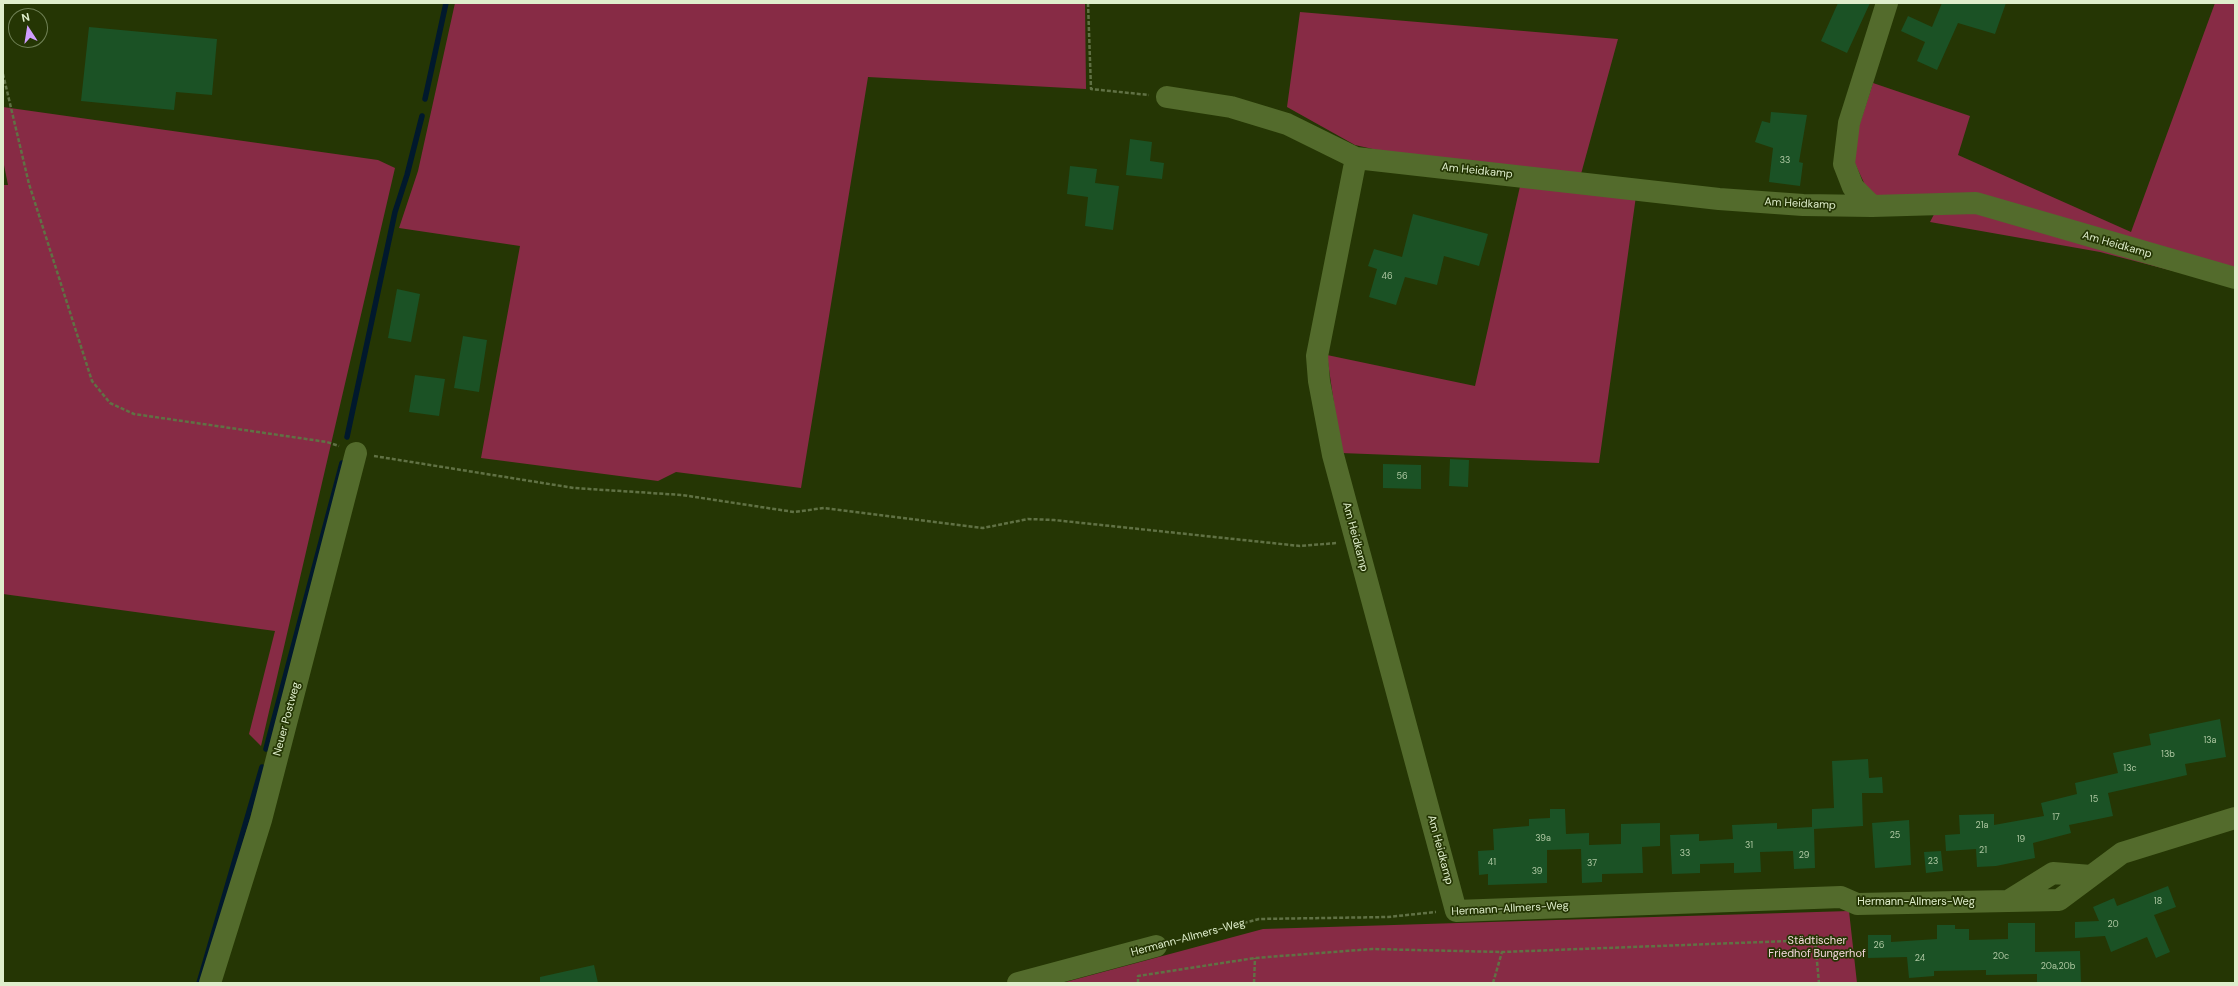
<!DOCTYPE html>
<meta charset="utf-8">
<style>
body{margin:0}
#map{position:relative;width:2238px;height:986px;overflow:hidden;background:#253604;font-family:"DM Sans",sans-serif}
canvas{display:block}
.frame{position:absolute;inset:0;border:4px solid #dfeecc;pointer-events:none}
.north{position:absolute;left:8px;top:8px;width:40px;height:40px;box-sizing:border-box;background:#253604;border:1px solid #6f8054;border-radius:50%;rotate:348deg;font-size:11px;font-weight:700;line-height:16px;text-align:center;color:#dfeecc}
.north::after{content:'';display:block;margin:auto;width:14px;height:18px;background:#d09dff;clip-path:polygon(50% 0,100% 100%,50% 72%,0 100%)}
</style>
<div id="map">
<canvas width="2238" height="986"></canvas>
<div class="frame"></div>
<div class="north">N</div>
</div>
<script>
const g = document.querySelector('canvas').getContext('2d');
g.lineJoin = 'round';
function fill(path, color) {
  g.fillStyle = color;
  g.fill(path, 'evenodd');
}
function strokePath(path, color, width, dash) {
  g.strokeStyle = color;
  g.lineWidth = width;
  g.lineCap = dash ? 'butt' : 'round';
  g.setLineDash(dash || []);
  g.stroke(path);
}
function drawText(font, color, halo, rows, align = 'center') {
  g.font = font + ' "DM Sans",sans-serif';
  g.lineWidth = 3.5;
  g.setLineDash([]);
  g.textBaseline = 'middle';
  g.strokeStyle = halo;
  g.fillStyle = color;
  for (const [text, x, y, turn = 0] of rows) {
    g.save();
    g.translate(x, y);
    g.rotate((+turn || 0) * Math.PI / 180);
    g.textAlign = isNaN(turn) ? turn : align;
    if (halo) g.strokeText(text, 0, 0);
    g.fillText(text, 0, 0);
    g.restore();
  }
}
fill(new Path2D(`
 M 455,3 L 1085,3 L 1086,89 L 868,77 L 801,488 L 676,472 L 658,481 L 481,458 L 520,246 L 399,228 L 418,171 Z
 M 2215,3 L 2235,3 L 2235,287 L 2100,252 L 1930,222 L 1942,199 L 1878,200 L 1866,187 L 1850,153 L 1873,83 L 1970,116 L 1958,155 L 2131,232 Z
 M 1300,12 L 1618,39 L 1581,174 L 1386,152 L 1355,145 L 1287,107 Z
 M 3,107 L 378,160 L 395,168 L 261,746 L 249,734 L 275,631 L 3,594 L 3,185 L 8,185 L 3,160 Z
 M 1521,182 L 1636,196 L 1599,463 L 1341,453 L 1327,355 L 1475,386 Z
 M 1849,911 L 1857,983 L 1062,983 L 1263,929 Z`), '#872b45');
strokePath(new Path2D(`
 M 425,99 L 446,3
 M 347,437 L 395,212 L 407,175 L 422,116
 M 266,749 L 342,463
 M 199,983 L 262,767`), '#01192d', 5.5);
fill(new Path2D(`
 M 1838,3 L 1870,3 L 1847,53 L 1821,41 Z
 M 1942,3 L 2006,3 L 1995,34 L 1958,23 L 1937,70 L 1917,61 L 1925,42 L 1901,31 L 1908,16 L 1932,27 Z
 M 89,27 L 217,39 L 212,95 L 176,92 L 174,110 L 81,101 Z
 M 1771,112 L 1807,115 L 1799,162 L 1803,163 L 1800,186 L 1769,182 L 1773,148 L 1755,142 L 1762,121 L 1770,123 Z
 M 1130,139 L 1152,142 L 1150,161 L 1164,163 L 1162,179 L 1126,175 Z
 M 1070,166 L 1097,169 L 1095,183 L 1119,186 L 1113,230 L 1085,226 L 1088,197 L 1067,194 Z
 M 1413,214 L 1488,234 L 1479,266 L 1444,256 L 1437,285 L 1405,277 L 1396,305 L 1369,297 L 1377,269 L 1368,266 L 1374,249 L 1402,257 Z
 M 397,289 L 420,294 L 411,342 L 388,338 Z
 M 463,336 L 487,340 L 479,392 L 454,388 Z
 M 415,375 L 445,379 L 439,416 L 409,412 Z
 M 1450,459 L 1469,460 L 1468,487 L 1449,486 Z
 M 1383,464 L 1421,465 L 1421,489 L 1383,488 Z
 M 2220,719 L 2226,757 L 2185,764 L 2187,775 L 2108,793 L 2113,816 L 2069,825 L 2071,833 L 2033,843 L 2035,858 L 1996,866 L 1977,867 L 1976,849 L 1946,851 L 1945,835 L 1960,834 L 1959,815 L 1994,814 L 1994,825 L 2044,816 L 2041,803 L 2077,794 L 2075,783 L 2118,773 L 2113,753 L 2151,745 L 2149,734 Z
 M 1868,759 L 1869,778 L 1882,777 L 1883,793 L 1862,793 L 1863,826 L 1814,829 L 1815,868 L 1794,869 L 1793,851 L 1760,852 L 1761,872 L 1734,873 L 1734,863 L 1700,864 L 1700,873 L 1672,874 L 1670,835 L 1699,834 L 1699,841 L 1733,839 L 1732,825 L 1777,823 L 1777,829 L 1812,827 L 1812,809 L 1834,808 L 1832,761 Z
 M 1550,809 L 1565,809 L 1566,834 L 1589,833 L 1589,845 L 1621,844 L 1621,824 L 1660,823 L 1660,846 L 1642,847 L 1643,873 L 1602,874 L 1602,882 L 1582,883 L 1581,849 L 1547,850 L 1547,883 L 1488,885 L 1488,874 L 1479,875 L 1478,851 L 1494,850 L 1493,829 L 1529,826 L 1529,819 L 1550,818 Z
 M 1909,820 L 1911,865 L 1875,868 L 1872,823 Z
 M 1941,851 L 1943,871 L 1926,873 L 1924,852 Z
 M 2168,886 L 2176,907 L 2154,915 L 2170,952 L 2156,958 L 2147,937 L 2111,952 L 2105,936 L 2075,938 L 2075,922 L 2099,921 L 2093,907 L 2114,898 L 2117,906 Z
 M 2008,923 L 2035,923 L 2035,952 L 2080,951 L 2081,983 L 2037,983 L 2037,974 L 1986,975 L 1986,970 L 1934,971 L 1934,976 L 1909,978 L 1907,957 L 1868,958 L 1868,935 L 1891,935 L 1891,942 L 1937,939 L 1937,925 L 1955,925 L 1955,929 L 1969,929 L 1969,940 L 2008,939 Z
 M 594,965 L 598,983 L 540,983 L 540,977 Z`), '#1b5225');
strokePath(new Path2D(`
 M 1088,3 L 1091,89 L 1149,95
 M 3,74 L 29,184 L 92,381 L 110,403 L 134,414 L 327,442 L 339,446
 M 374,456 L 574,488 L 682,495 L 794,512 L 824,508 L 983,528 L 1028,519 L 1054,520 L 1300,546 L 1337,543
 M 1174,941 L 1259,919 L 1388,917 L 1436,912
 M 1138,983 L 1138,976 L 1255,958 L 1372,949 L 1502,952 L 1815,940 L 1819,983
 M 1254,983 L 1255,958
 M 1493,983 L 1502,952`), '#607144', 2.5, [4, 2]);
strokePath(new Path2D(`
 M 1167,97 L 1231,107 L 1287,124 L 1356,158
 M 1872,206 L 1853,187 L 1844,164 L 1849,123 L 1887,3
 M 2235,278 L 1976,203 L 1872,206 L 1803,205 L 1719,199 L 1356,158 L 1317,356 L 1319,381 L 1333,455 L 1456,911 L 1841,897 L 1857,904 L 2059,900 L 2122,853 L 2235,818
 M 2008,901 L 2053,873 L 2091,876
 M 210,983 L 261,820 L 356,453
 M 1018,983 L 1156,946`), '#536b2c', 22);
drawText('9px', '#aec7a2', null, [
 ["33",1785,161],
 ["46",1387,277],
 ["56",1402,477],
 ["13a",2210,741],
 ["13b",2168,755],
 ["13c",2130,769],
 ["15",2094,800],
 ["17",2056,818],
 ["21a",1982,826],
 ["25",1895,836],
 ["39a",1543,839],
 ["19",2021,840],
 ["31",1749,846],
 ["21",1983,851],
 ["33",1685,854],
 ["29",1804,856],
 ["23",1933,862],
 ["41",1492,863],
 ["37",1592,864],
 ["39",1537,872],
 ["18",2158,902],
 ["20",2113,925],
 ["26",1879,946],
 ["20c",2001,957],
 ["24",1920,959],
 ["20a,20b",2058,967]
]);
drawText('11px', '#dfeecc', '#253604', [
 ["Am Heidkamp",1477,171,6],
 ["Am Heidkamp",1800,204,3],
 ["Am Heidkamp",2117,245,16],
 ["Am Heidkamp",1355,537,75],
 ["Neuer Postweg",287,719,-75],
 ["Am Heidkamp",1440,850,75],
 ["Hermann-Allmers-Weg",1916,902],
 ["Hermann-Allmers-Weg",1510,909,-3],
 ["Hermann-Allmers-Weg",1188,938,-15]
]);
drawText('11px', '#f5d9de', '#253604', [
 ["Städtischer",1817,941],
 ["Friedhof Bungerhof",1817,954]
]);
</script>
